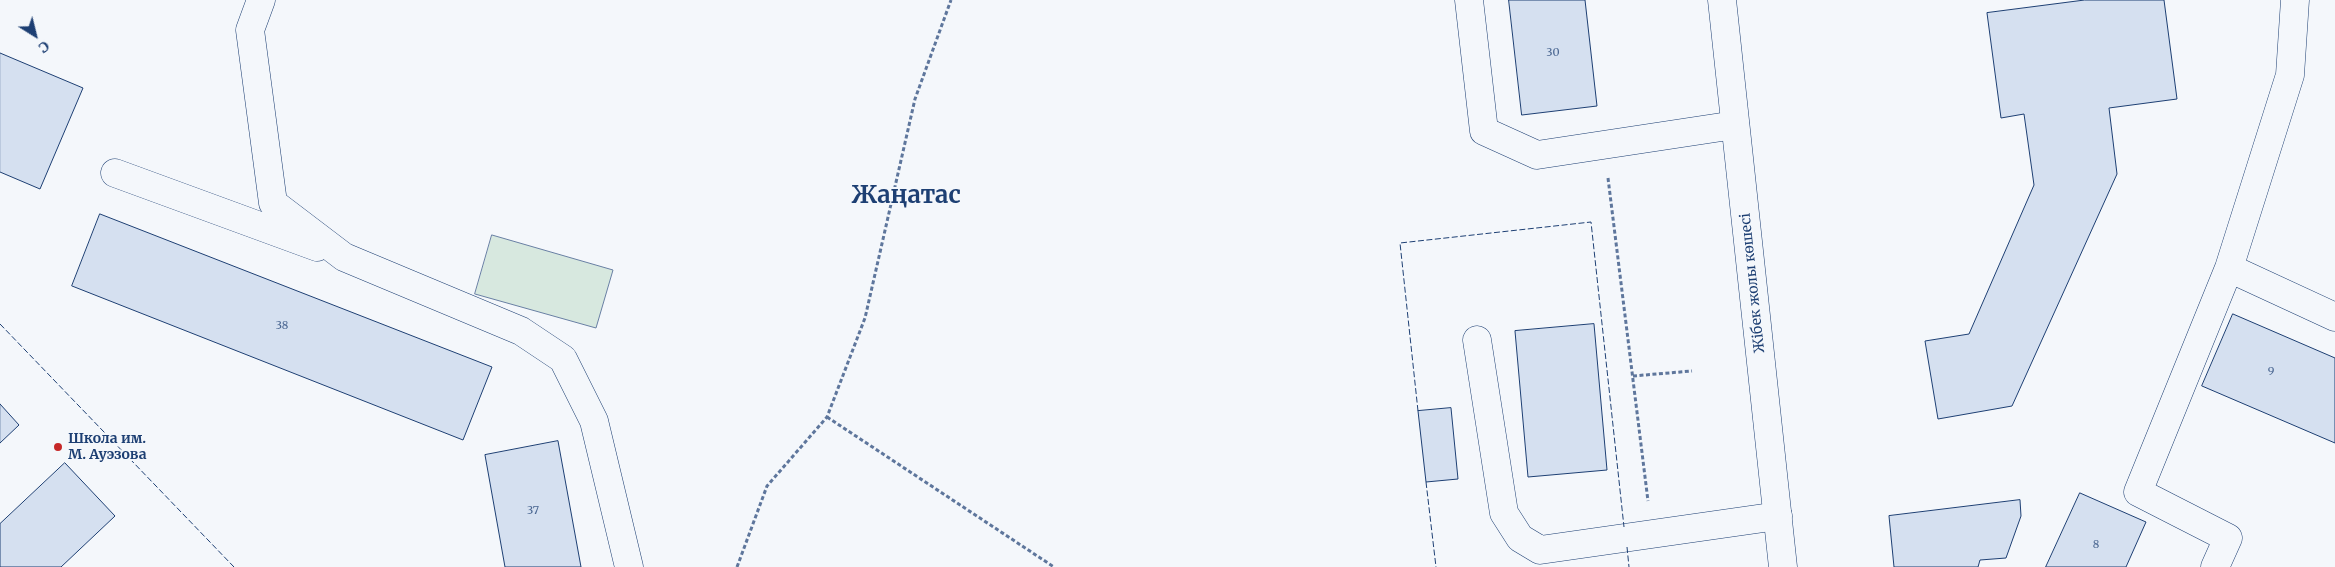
<!DOCTYPE html>
<meta charset="utf-8">
<style>
body{margin:0}
#map{position:relative;width:2335px;height:567px;overflow:hidden;background:#f4f7fb;font-family:Merriweather,serif}
canvas{display:block}
.north{position:absolute;left:10px;top:10px;width:50px;height:50px;-webkit-text-stroke:4px #f4f7fb;paint-order:stroke;rotate:144deg;font-size:14px;font-weight:700;line-height:20px;text-align:center;color:#1d3f73}
.north::after{content:'';display:block;margin:auto;width:18px;height:22px;background:#1d3f73;clip-path:polygon(50% 0,100% 100%,50% 72%,0 100%)}
</style>
<div id="map">
<canvas width="2335" height="567"></canvas>
<div class="north">С</div>
</div>
<script>
const g = document.querySelector('canvas').getContext('2d');
g.lineJoin = 'round';
function fill(path, color) {
  g.fillStyle = color;
  g.fill(path, 'evenodd');
}
function strokePath(path, color, width, dash) {
  g.strokeStyle = color;
  g.lineWidth = width;
  g.lineCap = dash ? 'butt' : 'round';
  g.setLineDash(dash || []);
  g.stroke(path);
}
function drawText(font, color, halo, rows, align = 'center') {
  g.font = font + ' Merriweather,serif';
  g.lineWidth = 4;
  g.setLineDash([]);
  g.textBaseline = 'middle';
  g.strokeStyle = halo;
  g.fillStyle = color;
  for (const [text, x, y, turn = 0] of rows) {
    g.save();
    g.translate(x, y);
    g.rotate((+turn || 0) * Math.PI / 180);
    g.textAlign = isNaN(turn) ? turn : align;
    if (halo) g.strokeText(text, 0, 0);
    g.fillText(text, 0, 0);
    g.restore();
  }
}
const green = new Path2D(`
 M 492,235 L 613,270 L 596,328 L 475,294 Z`);
fill(green, '#d7e8df');
strokePath(green, '#687fa3', 1);
const building = new Path2D(`
 M 1509,0 L 1585,0 L 1597,106 L 1522,115 Z
 M 2085,0 L 2164,0 L 2177,99 L 2109,108 L 2117,174 L 2012,406 L 1938,419 L 1925,341 L 1969,334 L 2034,185 L 2024,114 L 2001,118 L 1987,13 Z
 M 0,53 L 83,88 L 40,189 L 0,172 Z
 M 100,214 L 492,367 L 463,440 L 72,286 Z
 M 2233,314 L 2335,358 L 2335,443 L 2202,386 Z
 M 1594,324 L 1607,470 L 1528,477 L 1515,331 Z
 M 0,404 L 19,425 L 0,443 Z
 M 1451,408 L 1458,479 L 1426,482 L 1418,411 Z
 M 558,441 L 581,567 L 505,567 L 485,455 Z
 M 65,463 L 115,516 L 61,567 L 0,567 L 0,524 Z
 M 2080,493 L 2146,522 L 2126,567 L 2046,567 Z
 M 2020,500 L 2021,516 L 2006,558 L 1980,560 L 1978,567 L 1894,567 L 1889,516 Z`);
fill(building, '#d5e0f0');
strokePath(building, '#1d3f73', 1);
const minor = new Path2D(`
 M 261,0 L 250,30 L 273,203 L 344,257 L 521,331 L 563,359 L 594,421 L 629,567
 M 1469,0 L 1484,131 L 1537,155 L 1735,125
 M 2295,0 L 2290,75 L 2229,268 L 2335,317
 M 115,173 L 317,247
 M 1477,340 L 1504,513 L 1520,538 L 1540,550 L 1778,516
 M 2215,567 L 2228,538 L 2138,492 L 2229,268`);
const major = new Path2D(`
 M 1722,0 L 1783,567`);
strokePath(minor, '#1d3f73', 29);
strokePath(major, '#1d3f73', 29);
strokePath(new Path2D(`
 M 1608,178 L 1648,501
 M 1633,376 L 1692,371
 M 827,417 L 1054,567
 M 737,567 L 767,486 L 827,417 L 865,318 L 915,99 L 951,0`), '#5e769c', 3, [4, 2.5]);
strokePath(minor, '#f4f7fb', 28);
strokePath(major, '#f4f7fb', 28);
strokePath(new Path2D(`
 M 0,324 L 234,567
 M 1418,411 L 1400,243 L 1591,222 L 1624,527
 M 1426,482 L 1436,567
 M 1627,547 L 1629,567`), '#1d3f73', 1, [6, 2.5]);
for (const [x, y, r, color] of [
 [58,447,5,"#c62828"]
]) {
  const dot = new Path2D();
  dot.arc(x, y, r, 0, 2 * Math.PI);
  g.fillStyle = color;
  g.fill(dot);
  strokePath(dot, '#f4f7fb', 2);
}
drawText('11px', '#4b6792', null, [
 ["30",1553,53],
 ["38",282,326],
 ["9",2271,372],
 ["37",533,511],
 ["8",2096,545]
]);
drawText('14px', '#1d3f73', '#f4f7fb', [
 ["Жібек жолы көшесі",1753,283,-96]
]);
drawText('bold 14px', '#1d3f73', '#f4f7fb', [
 ["Школа им.",68,439],
 ["М. Ауэзова",68,455]
], 'left');
drawText('bold 24px', '#1d3f73', '#f4f7fb', [
 ["Жаңатас",906,196]
]);
</script>
